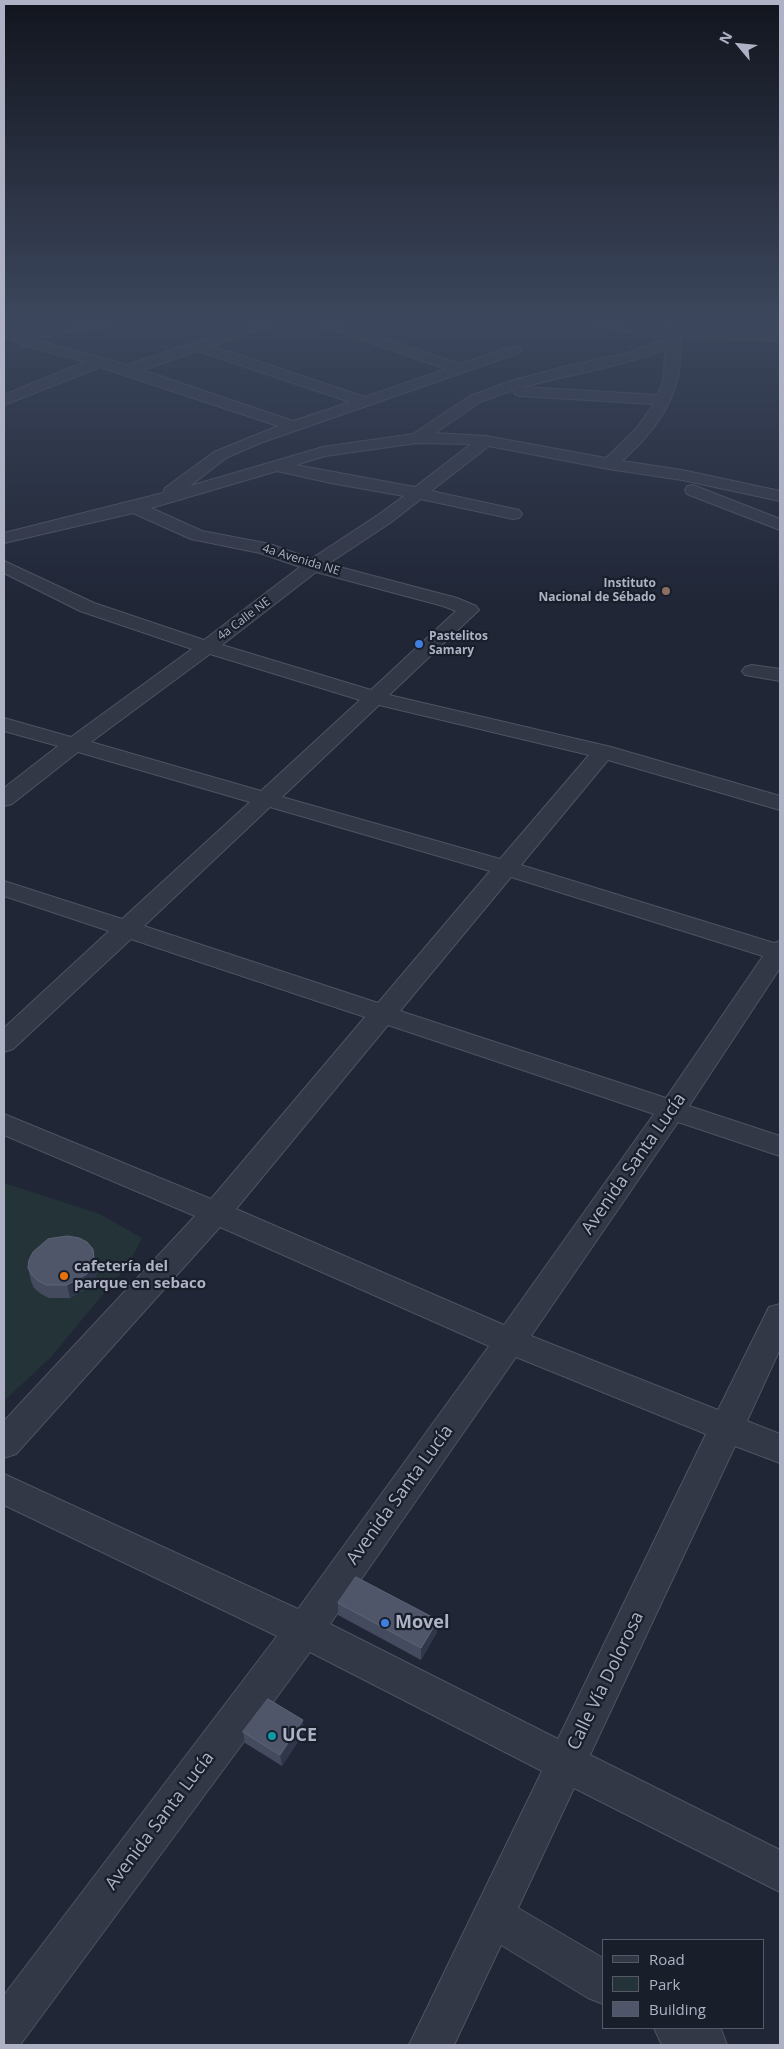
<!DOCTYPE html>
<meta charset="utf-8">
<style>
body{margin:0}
#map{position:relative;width:784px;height:2049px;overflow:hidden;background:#202636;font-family:"Open Sans",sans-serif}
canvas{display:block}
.frame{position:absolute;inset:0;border:5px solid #aeb2c4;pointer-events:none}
.legend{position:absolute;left:602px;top:1939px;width:162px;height:90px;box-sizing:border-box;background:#191e2b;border:1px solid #555968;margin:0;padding:6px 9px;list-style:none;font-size:15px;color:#aeb2c4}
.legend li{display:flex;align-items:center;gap:10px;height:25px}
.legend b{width:25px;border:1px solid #555968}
.north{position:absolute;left:714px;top:20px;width:50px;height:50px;-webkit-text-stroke:4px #191e2b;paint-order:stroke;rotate:298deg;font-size:14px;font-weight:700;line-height:20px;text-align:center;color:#aeb2c4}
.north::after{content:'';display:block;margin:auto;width:18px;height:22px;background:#aeb2c4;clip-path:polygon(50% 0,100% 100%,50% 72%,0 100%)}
</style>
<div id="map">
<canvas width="784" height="2049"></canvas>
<div class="frame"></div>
<ul class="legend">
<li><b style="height:6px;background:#333847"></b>Road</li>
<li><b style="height:14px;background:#233338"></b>Park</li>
<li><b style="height:14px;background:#4f566a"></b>Building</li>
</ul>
<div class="north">N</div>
</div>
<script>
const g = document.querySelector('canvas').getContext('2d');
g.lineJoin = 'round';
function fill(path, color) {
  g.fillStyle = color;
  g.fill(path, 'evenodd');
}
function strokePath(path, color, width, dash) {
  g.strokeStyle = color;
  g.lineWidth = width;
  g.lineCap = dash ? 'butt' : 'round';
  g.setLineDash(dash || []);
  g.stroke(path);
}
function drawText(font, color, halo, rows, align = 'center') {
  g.font = font + ' "Open Sans",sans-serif';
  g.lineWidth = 4.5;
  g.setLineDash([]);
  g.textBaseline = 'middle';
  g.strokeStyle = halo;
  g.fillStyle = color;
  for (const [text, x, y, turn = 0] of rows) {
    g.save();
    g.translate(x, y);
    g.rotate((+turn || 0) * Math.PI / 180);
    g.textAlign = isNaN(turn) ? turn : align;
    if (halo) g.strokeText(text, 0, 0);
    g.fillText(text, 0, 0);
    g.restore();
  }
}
fill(new Path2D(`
 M 4,1183 L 100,1214 L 142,1238 L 129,1263 L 51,1357 L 4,1401 Z`), '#233338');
const minor = new Path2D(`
 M 108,318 L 118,318 L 120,321 L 113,325 L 33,339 L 127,365 L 268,318 L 287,318 L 285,321 L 212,346 L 365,397 L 446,369 L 307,321 L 305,318 L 324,318 L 460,364 L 514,346 L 519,347 L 521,350 L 519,353 L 260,443 L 226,458 L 190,486 L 323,447 L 413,434 L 470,396 L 511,381 L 563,367 L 628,353 L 666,339 L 665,336 L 642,335 L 580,322 L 575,321 L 573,318 C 605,318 633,326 664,328 L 666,323 L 676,323 L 678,328 L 780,333 L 780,341 L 680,337 C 685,390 660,427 622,461 L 682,470 L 780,491 L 780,501 L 682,480 L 609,469 L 489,446 L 431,491 L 519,510 L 522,514 L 519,518 L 513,519 L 421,499 L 390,523 L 328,564 L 457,598 L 476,606 L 479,610 L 389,695 L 611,747 L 780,796 L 780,810 L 608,760 L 521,865 L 774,943 L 780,941 L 780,968 L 689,1106 L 780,1136 L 780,1156 L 678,1122 L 531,1336 L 718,1410 L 769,1307 L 780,1304 L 780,1349 L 747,1421 L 780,1434 L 780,1463 L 735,1446 L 590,1755 L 780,1850 L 780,1892 L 574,1788 L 518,1908 L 603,1958 L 603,2004 L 588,1998 L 501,1945 L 454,2045 L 409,2045 L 542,1771 L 310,1652 L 20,2045 L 4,2045 L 4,1995 L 277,1636 L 4,1505 L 4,1474 L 298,1609 L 489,1346 L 220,1227 L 16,1454 L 4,1458 L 4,1421 L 195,1216 L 4,1135 L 4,1114 L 211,1199 L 365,1017 L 131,939 L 13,1049 L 4,1052 L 4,1028 L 109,931 L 4,896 L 4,881 L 122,919 L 250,802 L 78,752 L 12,804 L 4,806 L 4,788 L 58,746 L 4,731 L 4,718 L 71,737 L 192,649 L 80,611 L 4,573 L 4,561 L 94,603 L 204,640 L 300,567 L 260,553 L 191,539 L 133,513 L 4,543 L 4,533 L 163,493 L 165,488 L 214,452 L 278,426 L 100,367 L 4,405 L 4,395 L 85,362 L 23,345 L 4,336 L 4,327 L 20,333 ZM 666,349 L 663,380 L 658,395 L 523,387 C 571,374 620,367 666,349 ZM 198,351 L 350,402 L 293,421 L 142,370 ZM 513,390 L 515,394 L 520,396 L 654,404 L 636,429 L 606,458 L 486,436 L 435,433 L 480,402 ZM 417,443 L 471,444 L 415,487 L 296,465 L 325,456 ZM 277,471 L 331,483 L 404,496 L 378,515 L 311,559 L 270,544 L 202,531 L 151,508 ZM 316,572 L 443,606 L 456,611 L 371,690 L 222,645 ZM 210,654 L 360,700 L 261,791 L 91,742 ZM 379,705 L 589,755 L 500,859 L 282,797 ZM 270,807 L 490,871 L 378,1003 L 144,926 ZM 511,877 L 763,956 L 666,1098 L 400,1011 ZM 388,1025 L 654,1114 L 504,1325 L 236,1209 ZM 516,1357 L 706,1434 L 558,1739 L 330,1624 Z
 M 693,485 L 780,519 L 780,530 L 687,494 L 685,490 L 687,486 Z
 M 752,665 L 780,669 L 780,681 L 745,675 L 742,671 L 745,667 Z
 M 654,2028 L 718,2028 L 721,2029 L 727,2045 L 664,2045 L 661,2043 Z`);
strokePath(minor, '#4e5362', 2);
fill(minor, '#333847');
fill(new Path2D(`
 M 28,1268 L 97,1271 L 95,1279 L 89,1287 L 70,1298 L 49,1298 L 41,1294 L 34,1288 L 31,1281 Z
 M 338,1603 L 438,1620 L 437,1632 L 421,1660 L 338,1615 Z
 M 243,1732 L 304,1732 L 282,1766 L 245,1743 Z`), '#444b5f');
fill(new Path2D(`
 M 94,1258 L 97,1271 L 95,1279 L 89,1287 L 70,1298 L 67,1285 Z
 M 438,1620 L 437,1632 L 421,1660 L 421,1648 Z
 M 303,1720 L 304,1732 L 282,1766 L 280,1755 Z`), '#31374a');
const building = new Path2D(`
 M 68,1236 L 79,1238 L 87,1242 L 93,1249 L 94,1258 L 92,1266 L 87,1274 L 67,1285 L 47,1285 L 38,1281 L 32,1275 L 28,1268 L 29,1260 L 33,1252 L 48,1239 Z
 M 356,1577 L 438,1620 L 421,1648 L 338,1603 Z
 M 268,1699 L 303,1720 L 280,1755 L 243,1732 Z`);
fill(building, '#4f566a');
strokePath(building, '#5e6478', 1);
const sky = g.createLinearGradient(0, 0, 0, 604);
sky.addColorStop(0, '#12151e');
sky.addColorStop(0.53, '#3c475d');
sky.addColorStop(1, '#3c475d00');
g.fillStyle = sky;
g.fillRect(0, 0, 784, 604);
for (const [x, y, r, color] of [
 [666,591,5,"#8d6e63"],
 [419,644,5,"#3f7fe0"],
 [64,1276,5,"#e8710a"],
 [385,1623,5,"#3f7fe0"],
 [272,1736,5,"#0f9aa8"]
]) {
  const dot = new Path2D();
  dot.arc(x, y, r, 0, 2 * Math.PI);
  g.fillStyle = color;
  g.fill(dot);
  strokePath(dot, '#191e2b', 2);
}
drawText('12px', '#aeb2c4', '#191e2b', [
 ["4a Avenida NE",301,560,17],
 ["4a Calle NE",244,619,-37]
]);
drawText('bold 12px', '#aeb2c4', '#191e2b', [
 ["Instituto",656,584],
 ["Nacional de Sébado",656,598],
 ["Pastelitos",429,637,"left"],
 ["Samary",429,651,"left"]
], 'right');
drawText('bold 15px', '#aeb2c4', '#191e2b', [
 ["cafetería del",74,1267],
 ["parque en sebaco",74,1284]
], 'left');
drawText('18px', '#aeb2c4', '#191e2b', [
 ["Avenida Santa Lucía",634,1164,-55],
 ["Avenida Santa Lucía",400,1495,-54],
 ["Calle Vía Dolorosa",606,1681,-64],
 ["Avenida Santa Lucía",160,1821,-53]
]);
drawText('bold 18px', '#aeb2c4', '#191e2b', [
 ["Movel",395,1623],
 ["UCE",282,1736]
], 'left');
</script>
